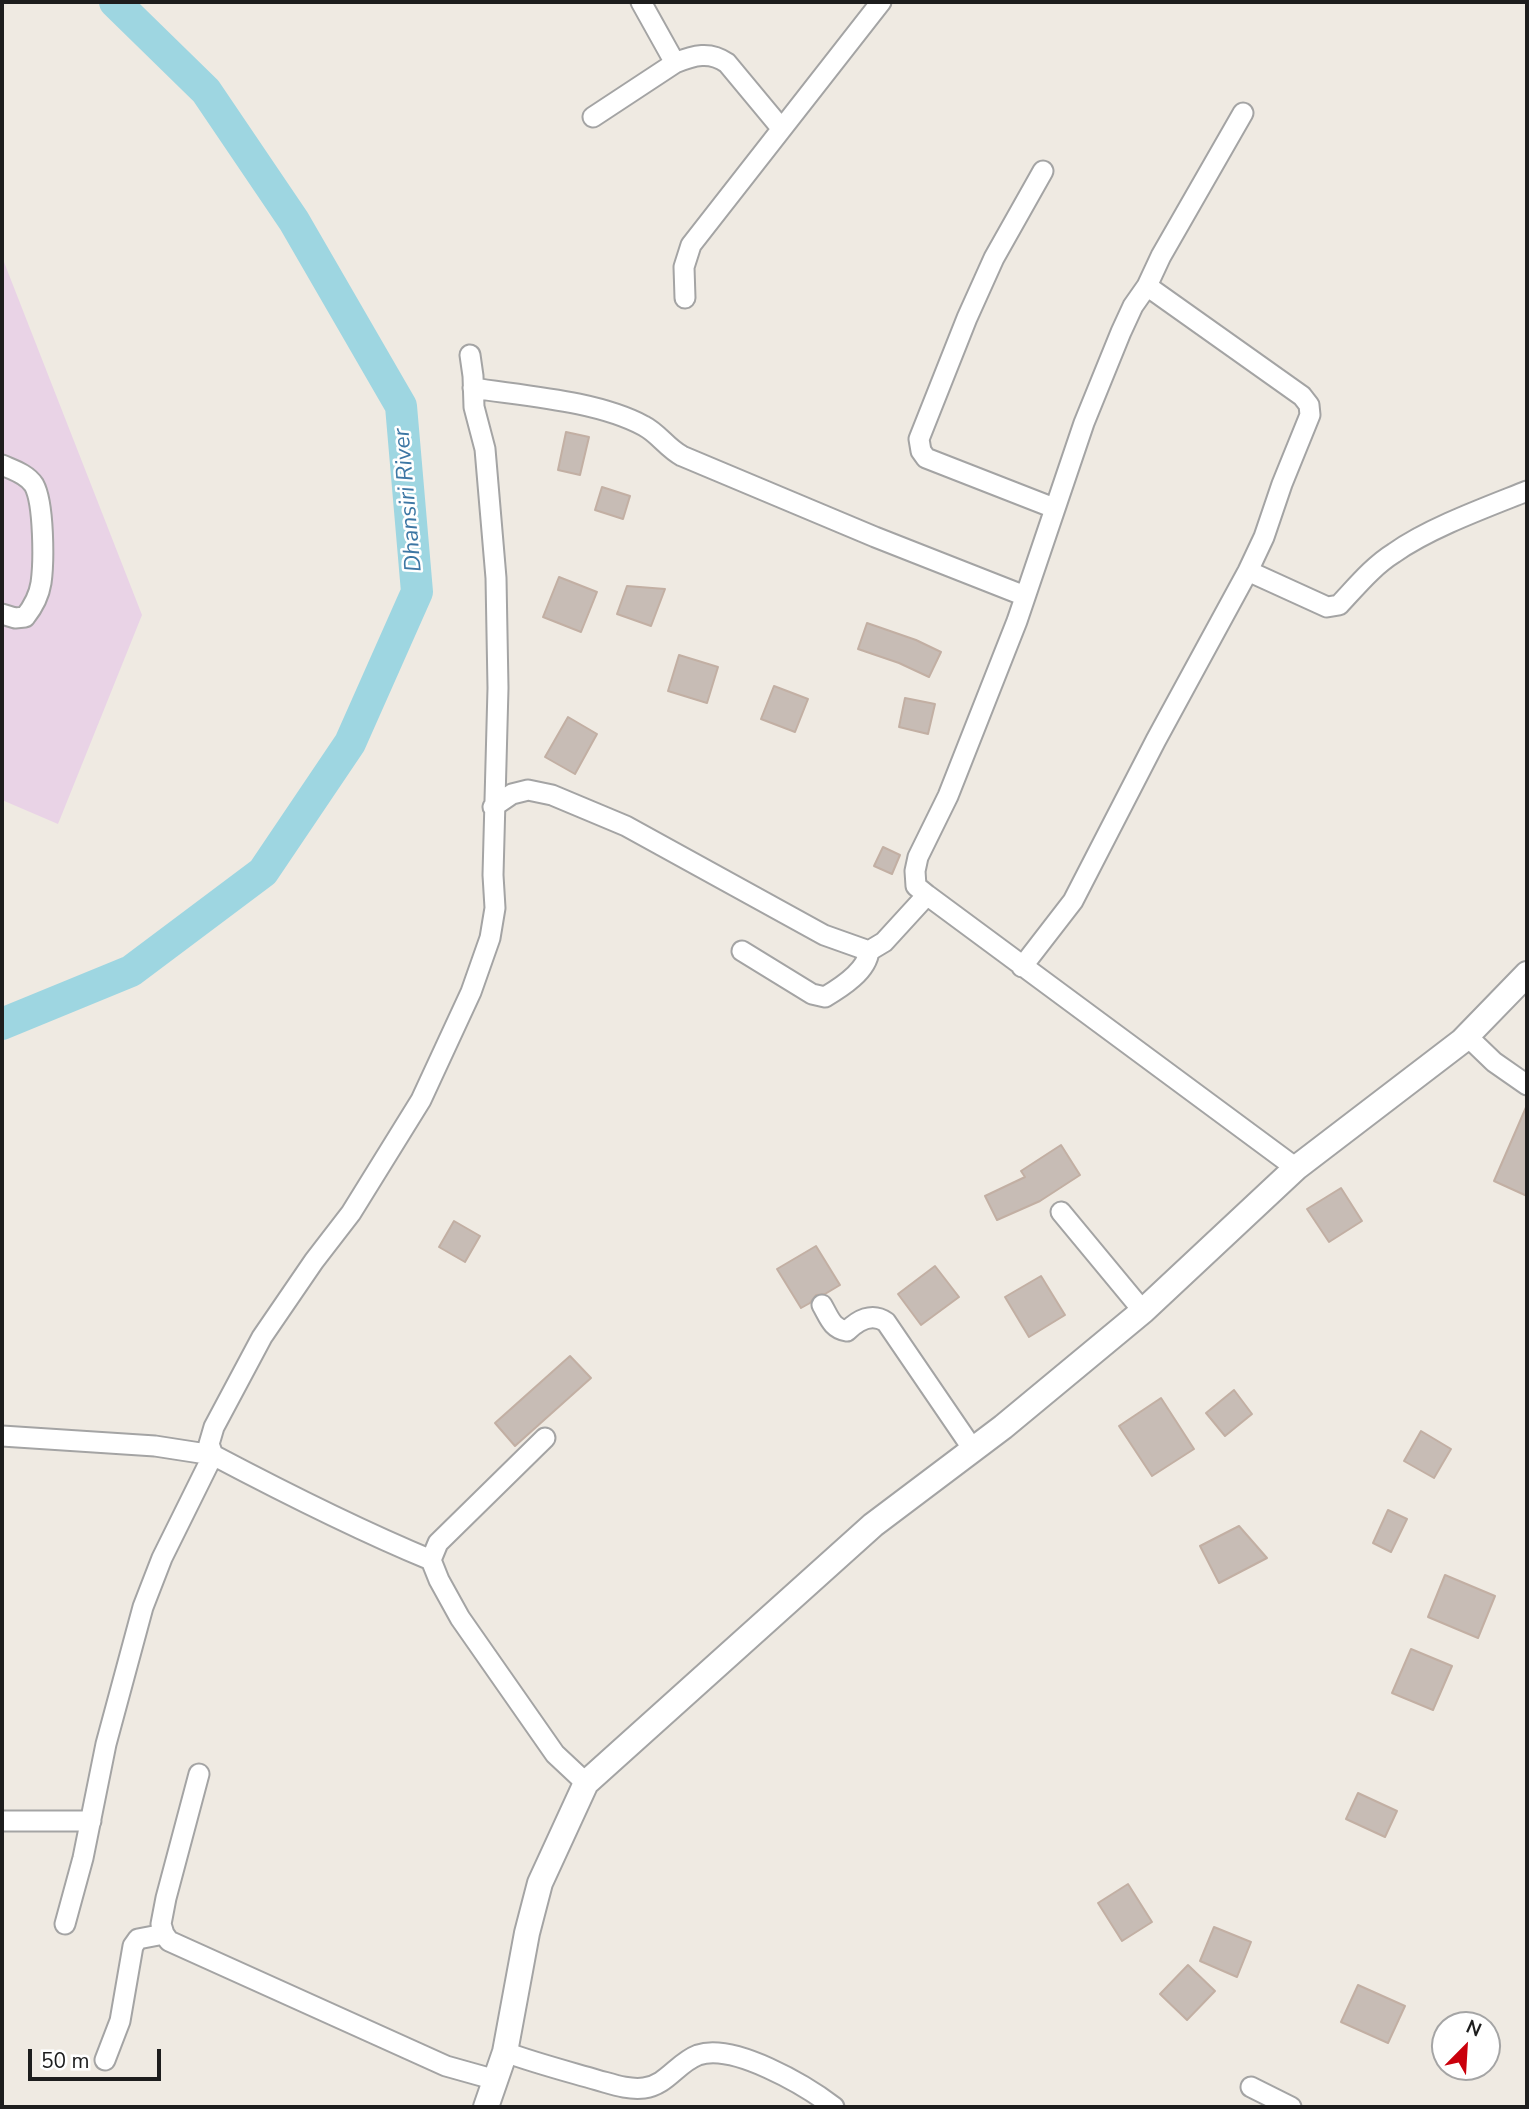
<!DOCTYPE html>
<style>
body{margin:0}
#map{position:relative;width:1529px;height:2109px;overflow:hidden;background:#efeae2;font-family:"Nunito Sans",sans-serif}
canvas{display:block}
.frame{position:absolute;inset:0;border:4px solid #1d1d1d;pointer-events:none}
.north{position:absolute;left:1431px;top:2011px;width:70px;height:70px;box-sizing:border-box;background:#fff;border:2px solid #a5a5a5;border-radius:50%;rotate:24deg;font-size:19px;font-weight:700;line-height:28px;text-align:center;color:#1d1d1d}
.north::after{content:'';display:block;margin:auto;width:24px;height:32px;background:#ca000c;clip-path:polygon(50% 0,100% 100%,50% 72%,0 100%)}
.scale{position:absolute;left:28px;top:2049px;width:133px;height:32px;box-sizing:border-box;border:4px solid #1d1d1d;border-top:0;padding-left:9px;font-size:21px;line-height:24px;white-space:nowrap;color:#1d1d1d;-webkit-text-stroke:5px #fff;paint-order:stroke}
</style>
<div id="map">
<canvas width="1529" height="2109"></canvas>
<div class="frame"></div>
<div class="north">N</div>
<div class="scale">50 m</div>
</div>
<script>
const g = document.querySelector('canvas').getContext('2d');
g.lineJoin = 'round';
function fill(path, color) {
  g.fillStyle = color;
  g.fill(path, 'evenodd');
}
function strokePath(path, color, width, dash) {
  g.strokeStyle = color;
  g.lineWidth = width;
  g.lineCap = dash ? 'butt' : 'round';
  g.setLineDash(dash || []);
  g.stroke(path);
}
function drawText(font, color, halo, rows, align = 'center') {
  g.font = font + ' "Nunito Sans",sans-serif';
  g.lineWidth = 5;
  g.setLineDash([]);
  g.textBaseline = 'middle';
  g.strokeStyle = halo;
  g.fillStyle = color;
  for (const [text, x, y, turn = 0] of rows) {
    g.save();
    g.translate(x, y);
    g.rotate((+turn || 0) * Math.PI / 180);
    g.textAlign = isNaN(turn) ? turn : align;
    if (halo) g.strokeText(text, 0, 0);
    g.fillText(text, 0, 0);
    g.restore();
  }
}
fill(new Path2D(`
 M 2,257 L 142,615 L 58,824 L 2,800 Z`), '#e9d3e6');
strokePath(new Path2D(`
 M 2,1024 L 131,971 L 263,872 L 350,743 L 417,592 L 401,406 L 294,221 L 206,91 L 115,2`), '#9ed6e1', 32);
const building = new Path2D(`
 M 566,432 L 589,437 L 580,475 L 558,470 Z
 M 602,487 L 630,496 L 623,519 L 595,510 Z
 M 559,577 L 597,592 L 581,632 L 543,617 Z
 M 627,586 L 665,589 L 651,626 L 617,614 Z
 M 867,623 L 916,640 L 941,652 L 929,677 L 899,663 L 858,649 Z
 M 679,655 L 718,667 L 707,703 L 668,691 Z
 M 774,686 L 808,699 L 795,732 L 761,719 Z
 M 905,698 L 935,704 L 928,734 L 899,727 Z
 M 568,717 L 597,734 L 575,774 L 545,757 Z
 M 883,847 L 900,855 L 892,874 L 874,866 Z
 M 1527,1105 L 1527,1196 L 1494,1181 Z
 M 1061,1145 L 1080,1175 L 1040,1201 L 997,1220 L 985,1196 L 1025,1177 L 1021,1171 Z
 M 1341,1188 L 1362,1221 L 1329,1242 L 1307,1209 Z
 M 454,1221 L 480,1236 L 465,1262 L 439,1247 Z
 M 816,1246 L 840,1285 L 825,1294 L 816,1295 L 810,1303 L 801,1308 L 777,1269 Z
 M 935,1266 L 959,1297 L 921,1325 L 898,1294 Z
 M 1041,1276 L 1065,1315 L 1029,1337 L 1005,1297 Z
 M 570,1356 L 591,1378 L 515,1446 L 495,1423 Z
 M 1234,1390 L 1252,1414 L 1225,1436 L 1206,1413 Z
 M 1161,1398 L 1194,1449 L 1152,1476 L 1119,1426 Z
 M 1421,1431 L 1451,1449 L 1434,1478 L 1404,1461 Z
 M 1388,1510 L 1407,1519 L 1391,1552 L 1373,1543 Z
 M 1239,1526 L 1267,1558 L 1219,1583 L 1200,1546 Z
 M 1445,1575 L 1495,1596 L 1478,1638 L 1428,1617 Z
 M 1411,1649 L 1452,1666 L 1433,1710 L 1392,1693 Z
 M 1358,1793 L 1397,1811 L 1385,1837 L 1346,1819 Z
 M 1128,1884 L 1152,1922 L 1122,1941 L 1098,1903 Z
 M 1214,1927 L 1251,1942 L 1237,1977 L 1200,1961 Z
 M 1188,1965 L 1215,1991 L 1187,2020 L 1160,1994 Z
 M 1358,1985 L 1405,2006 L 1388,2043 L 1341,2022 Z`);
fill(building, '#c7bcb5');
strokePath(building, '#c2afa3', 2);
const minor = new Path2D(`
 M 641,2 L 675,63
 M 1243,113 L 1161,256 L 1147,286 L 1133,306 L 1121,332 L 1084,423 L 1017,621 L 948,796 L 918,857 L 915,871 L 916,886 L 927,895 L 1296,1168
 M 593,117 L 675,63 C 694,55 710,51 727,63 L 781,128
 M 1043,171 L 994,258 L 967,318 L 919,439 L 921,451 L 926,458 L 1054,508
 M 685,298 L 684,267 L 691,245 L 881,2
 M 473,388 C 525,396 598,401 644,426 C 658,433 667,448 682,456 L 875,537 L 1025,596
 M 2,465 C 13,470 27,474 34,485 C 44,503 44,562 41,583 C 39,596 33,607 25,617 L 15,618 L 2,614
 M 1248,571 L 1327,607 L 1339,605 C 1356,587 1373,566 1394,553 C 1429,528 1487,507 1527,491
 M 493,807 L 512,794 L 528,790 L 552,795 L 626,826 L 824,935 L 869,951 L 884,942 L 927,895
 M 742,951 L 812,994 L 825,997 C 842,987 867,971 869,951
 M 1022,967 L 1073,901 L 1156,740 L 1248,571 L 1264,537 L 1282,484 L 1310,415 L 1309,405 L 1302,396 L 1147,286
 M 1467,1036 L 1494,1062 L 1527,1085
 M 1061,1212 L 1143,1311
 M 822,1305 C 829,1317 832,1329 847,1331 C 858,1320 872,1312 886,1322 L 972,1448
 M 2,1436 L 155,1446 L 213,1455 L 162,1558 L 143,1607 L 106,1744 L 83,1858 L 65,1924
 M 545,1438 L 438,1543 L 431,1560 L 439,1580 L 460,1618 L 555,1754 L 586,1783
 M 431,1560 C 356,1529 285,1493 213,1455 L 209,1444 L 214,1427 L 262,1337 L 314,1261 L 351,1213 L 421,1100 L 471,992 L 490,938 L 495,908 L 493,875 L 498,688 L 496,578 L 485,449 L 474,407 L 473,376 L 470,355
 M 199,1774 L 166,1898 L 161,1924 L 164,1934 L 169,1941 L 446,2066 L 496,2080
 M 2,1821 L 91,1821
 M 505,2052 C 535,2063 566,2071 597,2080 C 612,2084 628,2090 644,2088 C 667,2085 677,2063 698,2055 C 734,2043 805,2085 834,2107
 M 105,2060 L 120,2021 L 133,1946 L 138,1939 L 164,1934
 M 1251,2087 L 1291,2107`);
const tertiary = new Path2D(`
 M 486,2107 L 505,2052 L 527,1933 L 540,1883 L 586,1783 L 873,1525 L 1003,1427 L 1143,1311 L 1296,1168 L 1462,1041 L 1527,974`);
strokePath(minor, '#a4a4a4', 23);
strokePath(tertiary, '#a4a4a4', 28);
strokePath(minor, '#fff', 19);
strokePath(tertiary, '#fff', 24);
drawText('italic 23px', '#3d77a4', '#fff', [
 ["Dhansiri River",409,500,-95]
]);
</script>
